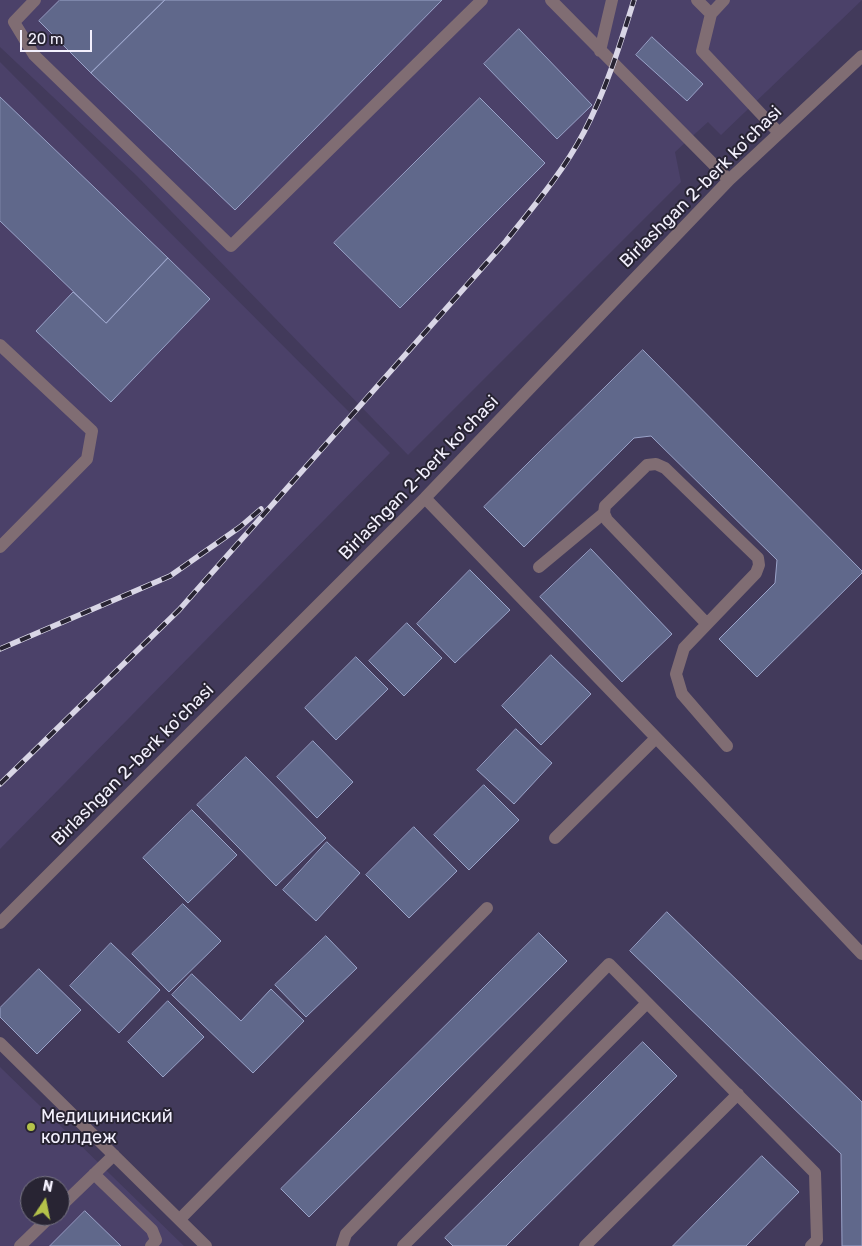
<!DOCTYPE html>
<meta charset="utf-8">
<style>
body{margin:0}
#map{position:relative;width:862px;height:1246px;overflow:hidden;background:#423a5b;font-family:Rubik,sans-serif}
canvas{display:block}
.north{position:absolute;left:20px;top:1176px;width:50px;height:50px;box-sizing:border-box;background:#282433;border:1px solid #797684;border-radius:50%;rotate:11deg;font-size:14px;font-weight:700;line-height:20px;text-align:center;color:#f3f0fd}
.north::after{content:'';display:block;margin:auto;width:18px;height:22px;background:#b4c24a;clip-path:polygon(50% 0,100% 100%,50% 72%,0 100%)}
.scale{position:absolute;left:20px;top:30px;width:72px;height:22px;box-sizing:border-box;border:2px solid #f3f0fd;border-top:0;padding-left:6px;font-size:15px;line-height:18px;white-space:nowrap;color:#f3f0fd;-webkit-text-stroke:4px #282433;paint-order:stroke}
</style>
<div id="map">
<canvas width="862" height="1246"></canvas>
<div class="north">N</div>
<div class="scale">20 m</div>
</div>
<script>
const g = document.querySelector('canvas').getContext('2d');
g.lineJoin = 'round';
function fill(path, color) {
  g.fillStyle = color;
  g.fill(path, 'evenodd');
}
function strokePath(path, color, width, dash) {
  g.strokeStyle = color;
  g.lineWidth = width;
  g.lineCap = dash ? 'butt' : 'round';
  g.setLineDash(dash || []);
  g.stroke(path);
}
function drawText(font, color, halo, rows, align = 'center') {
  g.font = font + ' Rubik,sans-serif';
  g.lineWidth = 4;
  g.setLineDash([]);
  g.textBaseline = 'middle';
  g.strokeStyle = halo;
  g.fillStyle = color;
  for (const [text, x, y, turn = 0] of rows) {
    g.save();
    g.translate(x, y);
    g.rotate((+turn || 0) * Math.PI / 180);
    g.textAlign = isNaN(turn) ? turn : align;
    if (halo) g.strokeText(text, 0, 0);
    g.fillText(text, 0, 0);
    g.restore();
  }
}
fill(new Path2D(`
 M 0,0 L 862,0 L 721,135 L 708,122 L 675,152 L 681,182 L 408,455 L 137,176 L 0,47 Z
 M 0,62 L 390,453 L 0,849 Z
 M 0,1067 L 184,1246 L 0,1246 ZM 30,1186 L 60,1186 L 60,1216 L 30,1216 Z`), '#4b4169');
const building = new Path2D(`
 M 60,0 L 165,0 L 91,73 L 39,21 Z
 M 165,0 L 442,0 L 235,210 L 91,73 Z
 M 519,29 L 592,105 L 557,139 L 484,64 Z
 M 652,37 L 703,84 L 687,101 L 636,55 Z
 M 0,97 L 168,258 L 106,323 L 0,221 Z
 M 480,98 L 545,163 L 400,308 L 334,243 Z
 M 168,258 L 210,299 L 111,402 L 36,331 L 73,292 L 106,323 Z
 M 643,350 L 862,571 L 862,573 L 757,677 L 719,639 L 775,583 L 777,560 L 651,436 L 634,438 L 524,547 L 484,507 Z
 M 591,549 L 672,634 L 622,682 L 540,597 Z
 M 470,570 L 510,610 L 455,663 L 417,624 Z
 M 407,623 L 442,658 L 404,696 L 369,661 Z
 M 551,655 L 591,694 L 541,745 L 502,706 Z
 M 356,657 L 388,689 L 336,740 L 305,708 Z
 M 516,729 L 552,763 L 514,804 L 477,770 Z
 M 313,741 L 353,782 L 317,818 L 277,777 Z
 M 246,757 L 326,838 L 276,886 L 197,805 Z
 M 484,785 L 519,820 L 469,870 L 434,835 Z
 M 192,810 L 237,855 L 188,903 L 143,858 Z
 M 414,827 L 457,871 L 409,918 L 366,875 Z
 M 327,842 L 360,873 L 316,921 L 283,890 Z
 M 183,904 L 221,941 L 169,992 L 132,954 Z
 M 667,912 L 862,1102 L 862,1246 L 842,1246 L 841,1154 L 630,951 Z
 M 539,933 L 567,961 L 309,1217 L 281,1189 Z
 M 326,936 L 357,968 L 306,1017 L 275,985 Z
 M 111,943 L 160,990 L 119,1033 L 70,986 Z
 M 39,969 L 81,1010 L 37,1054 L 0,1017 L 0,1008 Z
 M 192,974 L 241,1021 L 271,989 L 304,1021 L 253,1073 L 172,995 Z
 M 168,1001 L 204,1037 L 163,1077 L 128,1042 Z
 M 643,1042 L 677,1076 L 506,1246 L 453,1246 L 445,1238 Z
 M 762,1156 L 799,1192 L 746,1246 L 673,1246 Z
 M 85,1211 L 121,1246 L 50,1246 Z`);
fill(building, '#60688b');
strokePath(building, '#9aa3c9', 1);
strokePath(new Path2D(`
 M 35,0 L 14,22 L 34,55 L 231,246 L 482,0
 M 551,0 L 729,180
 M 697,0 L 711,14 L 724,0
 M 711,14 L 702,51 L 779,133
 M 600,51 L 612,0
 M 0,345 L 92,431 L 87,459 L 0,547
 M 425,498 L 694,777 L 862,954
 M 539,567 L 604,513
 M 707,624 L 607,520 L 604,513 L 605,506 L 647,465 L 656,464 L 665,468 L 758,558 L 759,565 L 756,573 L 684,648 L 676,674 L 682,694 L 727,746
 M 555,838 L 656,738
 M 0,923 L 425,498 L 729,180 L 862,56
 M 0,1043 L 206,1246
 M 94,1174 L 152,1230 L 156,1240 L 151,1246
 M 60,1207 L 114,1155
 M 180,1219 L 487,908
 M 20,1246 L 51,1216
 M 342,1246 L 346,1234 L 609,964 L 815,1173 L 817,1240 L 811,1246
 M 403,1246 L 647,1003
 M 585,1246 L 738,1094`), '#806d73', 12);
const rail = new Path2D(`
 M 0,649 L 170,576 L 240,527 L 261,509
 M 0,784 L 179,610 L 506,241 C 534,206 563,172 584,132 C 606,90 620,45 634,0`);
strokePath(rail, '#d9d6e6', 5.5);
strokePath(rail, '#282433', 4, [11]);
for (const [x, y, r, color] of [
 [31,1127,5,"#b4c24a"]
]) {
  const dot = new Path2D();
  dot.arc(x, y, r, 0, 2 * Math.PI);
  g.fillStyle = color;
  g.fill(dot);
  strokePath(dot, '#282433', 2);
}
drawText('18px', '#f3f0fd', '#282433', [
 ["Birlashgan 2-berk ko'chasi",701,187,-45],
 ["Birlashgan 2-berk ko'chasi",419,478,-46],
 ["Birlashgan 2-berk ko'chasi",133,765,-45]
]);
drawText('18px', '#f3f0fd', '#282433', [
 ["Медициниский",41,1117],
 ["коллдеж",41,1138]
], 'left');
</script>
